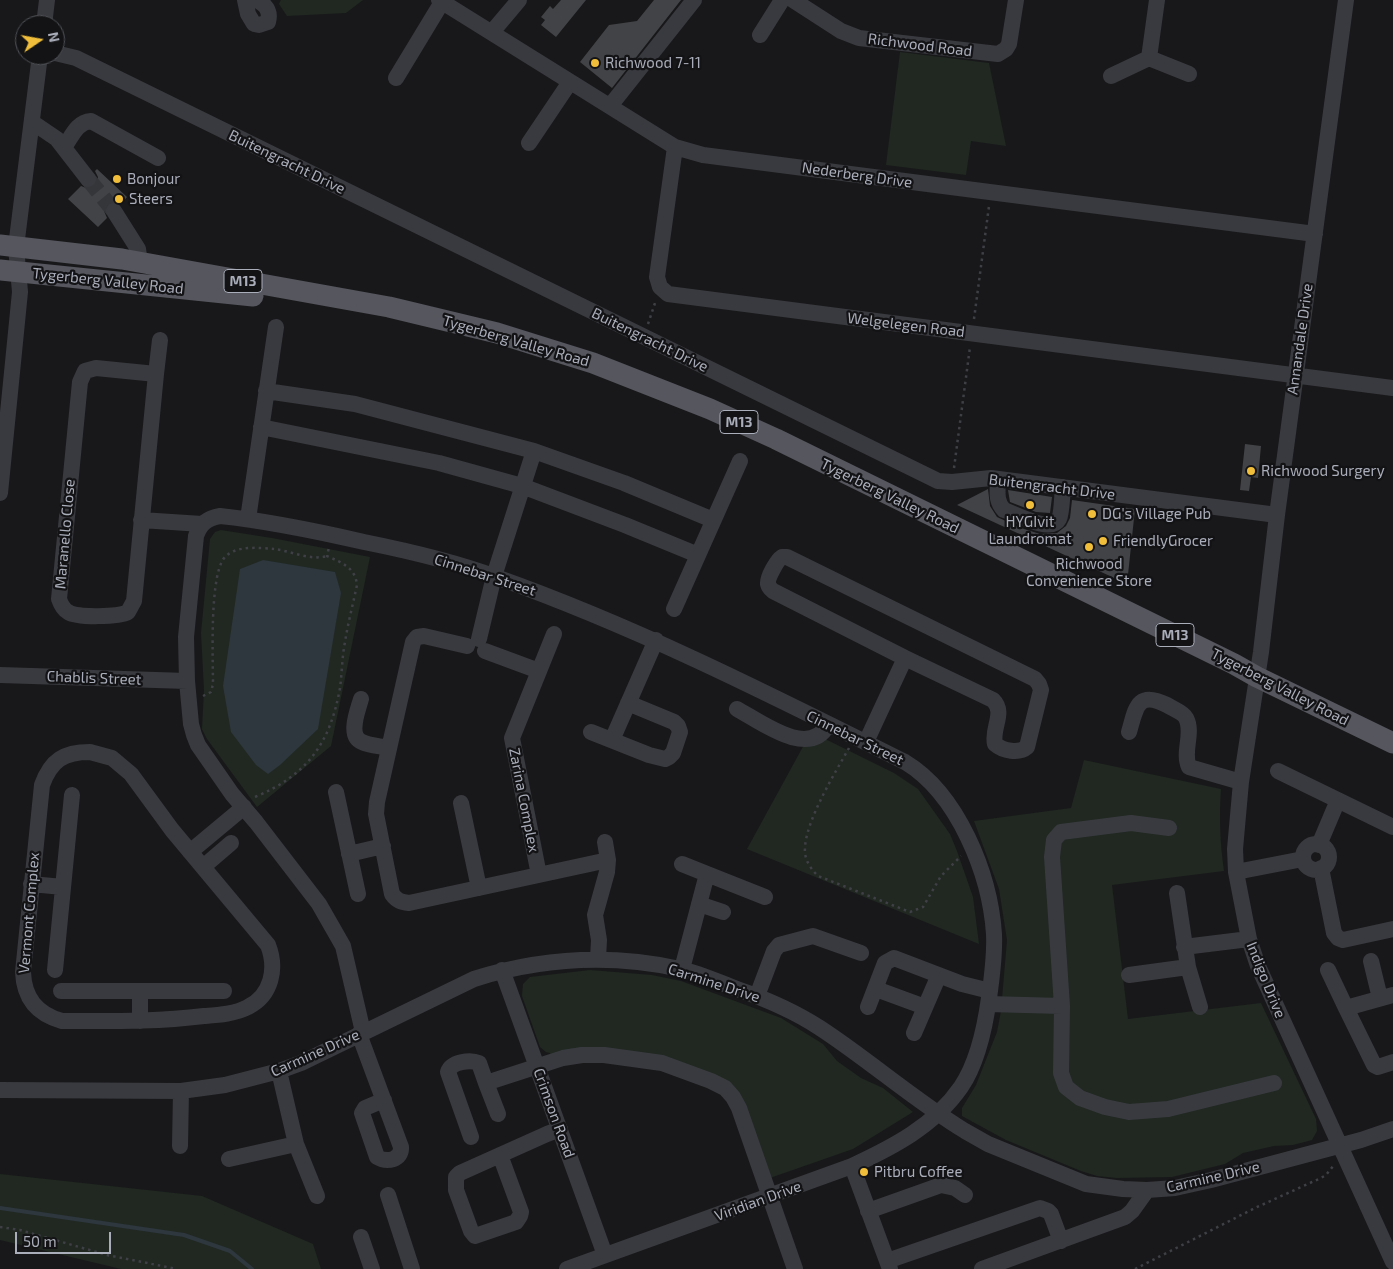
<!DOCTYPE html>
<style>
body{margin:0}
#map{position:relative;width:1393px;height:1269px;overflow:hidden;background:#18181a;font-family:"Exo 2",sans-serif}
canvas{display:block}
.north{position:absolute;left:15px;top:15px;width:50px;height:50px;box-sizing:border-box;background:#131315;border:1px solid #4f5157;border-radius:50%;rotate:78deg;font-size:14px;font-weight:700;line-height:20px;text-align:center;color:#aaaeba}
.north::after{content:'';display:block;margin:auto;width:18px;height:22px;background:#f0be3a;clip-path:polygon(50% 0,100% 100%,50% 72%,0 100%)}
.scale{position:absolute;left:15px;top:1232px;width:96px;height:22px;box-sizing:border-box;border:2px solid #aaaeba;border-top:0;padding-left:6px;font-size:15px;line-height:18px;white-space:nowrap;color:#aaaeba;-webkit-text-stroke:4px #131315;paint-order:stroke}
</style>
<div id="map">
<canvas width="1393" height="1269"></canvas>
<div class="north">N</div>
<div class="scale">50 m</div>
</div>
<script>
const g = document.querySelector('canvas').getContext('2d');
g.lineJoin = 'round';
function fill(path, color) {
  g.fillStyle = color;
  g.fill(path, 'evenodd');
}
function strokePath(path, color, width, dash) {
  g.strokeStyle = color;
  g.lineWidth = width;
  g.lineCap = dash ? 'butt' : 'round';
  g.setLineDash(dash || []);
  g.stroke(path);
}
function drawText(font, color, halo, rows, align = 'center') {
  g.font = font + ' "Exo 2",sans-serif';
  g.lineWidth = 4.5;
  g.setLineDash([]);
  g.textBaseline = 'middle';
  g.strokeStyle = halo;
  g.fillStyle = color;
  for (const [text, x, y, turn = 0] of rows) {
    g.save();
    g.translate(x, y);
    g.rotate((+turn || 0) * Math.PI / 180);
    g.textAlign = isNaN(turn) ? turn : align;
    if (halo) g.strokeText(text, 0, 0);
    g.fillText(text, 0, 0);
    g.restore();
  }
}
fill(new Path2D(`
 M 281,0 L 363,0 L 346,13 L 287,16 L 279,4 Z
 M 900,52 L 989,63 L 1006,146 L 971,141 L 966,175 L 886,165 Z
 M 221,530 L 272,538 L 370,557 L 331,746 L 257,807 L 207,739 L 202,729 L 204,690 L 201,633 L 210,539 L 215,532 Z
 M 811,732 L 894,773 L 918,789 L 950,834 L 957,851 L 973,897 L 979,944 L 747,849 Z
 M 1084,760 L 1221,789 C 1219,817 1220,844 1224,871 L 1112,885 L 1128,1019 L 1261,1003 L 1316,1119 L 1317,1131 L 1312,1140 L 1293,1145 L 1274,1146 L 1243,1153 L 1225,1164 L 1172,1177 L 1117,1178 L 1097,1176 L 1081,1171 L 1006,1140 L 962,1116 L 962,1108 L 976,1085 L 997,1032 L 1001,1011 L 1007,940 L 999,889 L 974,821 L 1071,808 Z
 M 590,970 L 652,975 L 681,981 L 781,1018 L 823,1044 L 837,1061 L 861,1078 L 883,1088 L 913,1112 L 853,1149 L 770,1178 L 739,1095 L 664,1058 L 551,1055 L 550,1053 L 546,1052 L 540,1047 L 522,996 L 523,984 L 530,977 Z
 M 0,1174 L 202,1196 L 313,1244 L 321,1269 L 121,1269 L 0,1240 Z`), '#202821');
fill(new Path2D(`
 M 263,560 L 335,572 L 341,593 L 318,729 L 280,765 L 268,774 L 256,765 L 231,732 L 223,686 L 240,569 Z`), '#2e363e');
strokePath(new Path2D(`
 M 0,1208 L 184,1235 L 230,1251 L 252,1269`), '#2e363e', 4);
fill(new Path2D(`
 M 561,0 L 586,0 L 556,37 L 541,25 L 545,20 L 541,17 L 550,6 L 553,9 Z
 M 654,0 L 681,0 L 612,88 L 580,62 L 609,25 L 637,21 Z
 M 97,169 L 127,197 L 121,204 L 114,201 L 108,203 L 104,211 L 107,218 L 98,227 L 68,199 L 81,186 L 89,189 L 94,187 L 97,182 L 98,177 L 95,171 Z
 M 1245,444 L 1261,446 L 1258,478 L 1251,477 L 1249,491 L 1240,490 Z
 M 988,489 L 990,506 L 997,517 L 1021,528 L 1040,534 L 1057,533 L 1066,526 L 1070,518 L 1072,500 L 1135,509 L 1127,584 L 957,505 Z
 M 1008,490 L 1052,497 L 1050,513 L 1036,512 L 1010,502 Z`), '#424347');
strokePath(new Path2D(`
 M 88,179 L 114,211`), '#35363a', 16, [16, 8]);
strokePath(new Path2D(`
 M 974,319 L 989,206
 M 648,324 L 656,300
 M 954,468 L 970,347
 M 203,696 L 211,692 L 213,684 C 213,660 209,570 226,556 C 238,545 260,548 274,549 C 291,551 311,561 327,556
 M 849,748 C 835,773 806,820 805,848 C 804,859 810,868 818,876 L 910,912 L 923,907 L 941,876 L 961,856
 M 255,797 C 307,775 330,744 340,688 C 342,673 342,657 345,642 C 348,623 353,604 357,585 C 355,567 342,563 327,556 L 329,547
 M 0,1227 L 20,1230 L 107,1255 L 177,1269
 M 1135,1269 L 1255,1208 L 1321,1178 L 1326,1175 L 1334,1165`), '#3f4046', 2.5, [2.5, 4]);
strokePath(new Path2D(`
 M 245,0 L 248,14 L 254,24 L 259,25 L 268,22 C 271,11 266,5 257,0
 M 439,0 L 675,147 L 703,155 L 1315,234
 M 793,0 L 841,31 L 859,38 L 998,54 L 1006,49 L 1009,44 L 1016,0
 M 1346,0 L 1277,515 L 1261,652 L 1241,782 L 1235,849 L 1236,872 L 1249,939 L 1258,966 L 1393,1262
 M 44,25 L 47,0
 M 492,32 L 519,0
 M 760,35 L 782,0
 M 55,53 L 76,58 L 938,481 L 952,482 L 991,478 L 1277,515
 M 1149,58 L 1157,0
 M 1111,76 L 1149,58 L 1189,74
 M 396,78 L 442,2
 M 610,106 L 694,0
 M 32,122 L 57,139 L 88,179
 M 529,143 L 570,82
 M 65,146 C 72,136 77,122 91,121 L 158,158
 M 675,147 L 657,277 L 660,287 L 668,294 L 1393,388
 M 114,211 L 138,249 L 140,263
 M 96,368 L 156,374 L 134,601 L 128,612 C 119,617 77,618 68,612 C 63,609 61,605 59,599 L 80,382 L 85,371 Z
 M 156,374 L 160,340
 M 266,391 L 355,404 L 534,451 L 624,483 L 713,520
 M 261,427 L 439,463 L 522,486 L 625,525 L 698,555
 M 998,479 C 998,490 995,501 1004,510 C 1016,514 1051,534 1059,519 C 1062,513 1062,495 1063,487
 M 0,493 L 20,292 L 16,247 L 40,55
 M 248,519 L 276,327
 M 141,520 L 202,524
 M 782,557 L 787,557 L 1035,679 L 1039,684 L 1041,690 L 1027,747 C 1019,754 1003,751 995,744 C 991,728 1006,713 993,700 L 905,658 L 773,591 C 771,589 769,588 768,584 C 767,578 777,560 782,557 Z
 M 674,609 L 740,461
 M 479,639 L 494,576 L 534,451
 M 467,646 L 424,636 L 417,637 L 413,642 L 377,802 L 376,814 L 392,894 C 397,901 401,902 409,903 L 608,860
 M 485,651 L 539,671
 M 0,675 L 187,681
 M 361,699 C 358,710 347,736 362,742 C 370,746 381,746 389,748
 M 737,709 C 761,722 809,759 828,725
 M 591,732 L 649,755 L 665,759 L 669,757 L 673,753 L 680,732 L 678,726 L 674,722 L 628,703
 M 1129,732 C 1136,708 1137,690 1167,705 C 1173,709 1183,712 1186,718 C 1194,733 1182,752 1189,767 L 1241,782
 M 612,740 L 656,640
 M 866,742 L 905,658
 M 90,752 L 112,758 L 131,774 L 172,830 L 268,945 C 277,968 272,995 248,1007 C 235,1014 218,1015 204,1016 C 156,1022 110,1021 62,1021 C 37,1014 24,998 23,972 L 42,785 C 51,760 64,752 90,752 Z
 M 1278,771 L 1393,827
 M 336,792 L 358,894
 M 461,803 L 479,888
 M1303 857a13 13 0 1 1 26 0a13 13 0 1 1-26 0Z
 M 1319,845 L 1338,800
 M 190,852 L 244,807
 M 349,854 L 383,846
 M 682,864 L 707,874
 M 203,867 L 231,843
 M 1321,868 L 1334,933 L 1338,938 L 1343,940 L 1393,929
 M 1236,872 L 1303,859
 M 539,875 L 512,738 L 554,634
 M 31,884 L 63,887
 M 1177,893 L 1188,967 L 1200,1007
 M 699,904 L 723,912
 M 1184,947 L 1249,939
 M 598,959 L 599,940 L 595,915 L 607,872 L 608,860 L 605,842
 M 1371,961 L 1380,998
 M 682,969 L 707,874 L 765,897
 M 55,970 L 72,795
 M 502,970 L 605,1255
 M 1328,970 L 1346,1008
 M 1129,975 L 1188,967
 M 876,989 L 925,1007
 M 61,991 L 224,991
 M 1393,995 L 1346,1008 L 1374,1065 L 1378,1067 L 1393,1062
 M 757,996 L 774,951 L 779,945 L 813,936 L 861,953
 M 988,1004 L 1062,1006 L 1052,857 L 1054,840 L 1061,832 L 1131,823 L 1169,828
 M 1062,1006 L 1061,1073 L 1066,1087 L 1080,1098 L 1105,1107 L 1129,1112 L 1168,1109 L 1274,1083
 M 868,1007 L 885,963 L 894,958 L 962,984 L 990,991
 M 140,1021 L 140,991
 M 363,1032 L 343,946 L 319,904 L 256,822 L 232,794 L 198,745 L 194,735 L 191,724 L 187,681 L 186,637 L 196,536 C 200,524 207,518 220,516 C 269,521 316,531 364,542 C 409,551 453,561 496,577 C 637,627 771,695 905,762 C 958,794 990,874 994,934 C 995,955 992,977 989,998 C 985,1027 978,1062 961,1087 C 934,1126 893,1147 852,1166 L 567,1269
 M 914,1033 L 939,975
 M 359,1034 L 401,1147 C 402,1160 387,1163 377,1157 L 362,1113 L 365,1108 L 384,1100
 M 279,1071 L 296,1144 L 317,1196
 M 486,1083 L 498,1114
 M 0,1090 L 181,1091 L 225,1085 L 279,1071 L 301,1063 L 474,979 C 541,958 611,954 680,969 C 699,973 719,982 737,989 C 766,999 794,1011 820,1028 C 869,1060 914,1100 965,1131 L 988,1144 L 1086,1184 L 1123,1189 L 1147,1190 L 1175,1188 L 1211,1180 L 1361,1140 L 1393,1129
 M 471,1137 L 448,1072 C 451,1062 470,1059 479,1063 L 486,1083 L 563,1058 L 582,1055 L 604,1055 L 662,1063 L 711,1081 L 725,1088 L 733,1097 L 739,1108 L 795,1269
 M 180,1146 L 181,1091
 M 500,1155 L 521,1212 L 520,1216 L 516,1222 L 475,1236 L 471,1231 L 456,1190 L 456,1177 L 460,1173 L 547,1134 L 560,1129
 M 229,1159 L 296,1144
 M 852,1166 L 890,1269
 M 388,1195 L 412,1269
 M 868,1211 L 941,1185 L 955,1188 L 965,1195
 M 361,1237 L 372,1269
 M 887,1261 L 1040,1208 L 1048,1211 L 1051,1214 L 1061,1241
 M 982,1269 L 1125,1217 L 1132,1211 L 1147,1190`), '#393a3f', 16);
strokePath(new Path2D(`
 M 0,245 L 122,259 L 389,307 L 497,333 L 593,363 L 710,409 L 776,439 L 1234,664 L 1257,677 L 1393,743
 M 0,270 L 253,296`), '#55565e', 21);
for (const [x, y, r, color] of [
 [595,63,5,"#f0be3a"],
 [117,179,5,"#f0be3a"],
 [119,199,5,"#f0be3a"],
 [1251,471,5,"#f0be3a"],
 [1030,505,5,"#f0be3a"],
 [1092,514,5,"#f0be3a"],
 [1103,541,5,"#f0be3a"],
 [1089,547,5,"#f0be3a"],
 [864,1172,5,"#f0be3a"]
]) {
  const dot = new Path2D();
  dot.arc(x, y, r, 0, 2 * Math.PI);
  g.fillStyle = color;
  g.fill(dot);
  strokePath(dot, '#131315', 2);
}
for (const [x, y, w] of [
 [243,281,38],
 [739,422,38],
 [1175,635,38]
]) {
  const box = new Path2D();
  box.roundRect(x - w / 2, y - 11.5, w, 23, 4);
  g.fillStyle = '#131315';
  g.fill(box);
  strokePath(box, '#aaaeba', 1);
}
drawText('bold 14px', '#aaaeba', null, [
 ["M13",243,281],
 ["M13",739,422],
 ["M13",1175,635]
]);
drawText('15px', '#aaaeba', '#131315', [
 ["Richwood Road",920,45,7],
 ["Buitengracht Drive",287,162,26],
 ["Nederberg Drive",857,175,8],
 ["Tygerberg Valley Road",108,281,6],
 ["Welgelegen Road",906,325,7],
 ["Annandale Drive",1300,339,-82],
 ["Buitengracht Drive",650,340,26],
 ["Tygerberg Valley Road",516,341,16],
 ["Buitengracht Drive",1052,487,7],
 ["Tygerberg Valley Road",890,496,26],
 ["Maranello Close",65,534,-85],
 ["Cinnebar Street",485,575,18],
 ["Chablis Street",94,678,2],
 ["Tygerberg Valley Road",1280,687,27],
 ["Cinnebar Street",855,738,26],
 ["Zarina Complex",524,800,79],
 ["Vermont Complex",29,913,-85],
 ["Indigo Drive",1266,980,68],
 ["Carmine Drive",714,983,18],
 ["Carmine Drive",315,1053,-24],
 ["Crimson Road",554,1113,70],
 ["Carmine Drive",1213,1177,-13],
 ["Viridian Drive",758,1201,-20]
]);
drawText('15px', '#aaaeba', '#131315', [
 ["Richwood 7-11",605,63],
 ["Bonjour",127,179],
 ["Steers",129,199],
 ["Richwood Surgery",1261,471],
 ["DG's Village Pub",1102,514],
 ["HYGIvit",1030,522,"center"],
 ["Laundromat",1030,539,"center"],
 ["FriendlyGrocer",1113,541],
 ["Richwood",1089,564,"center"],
 ["Convenience Store",1089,581,"center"],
 ["Pitbru Coffee",874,1172]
], 'left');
</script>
